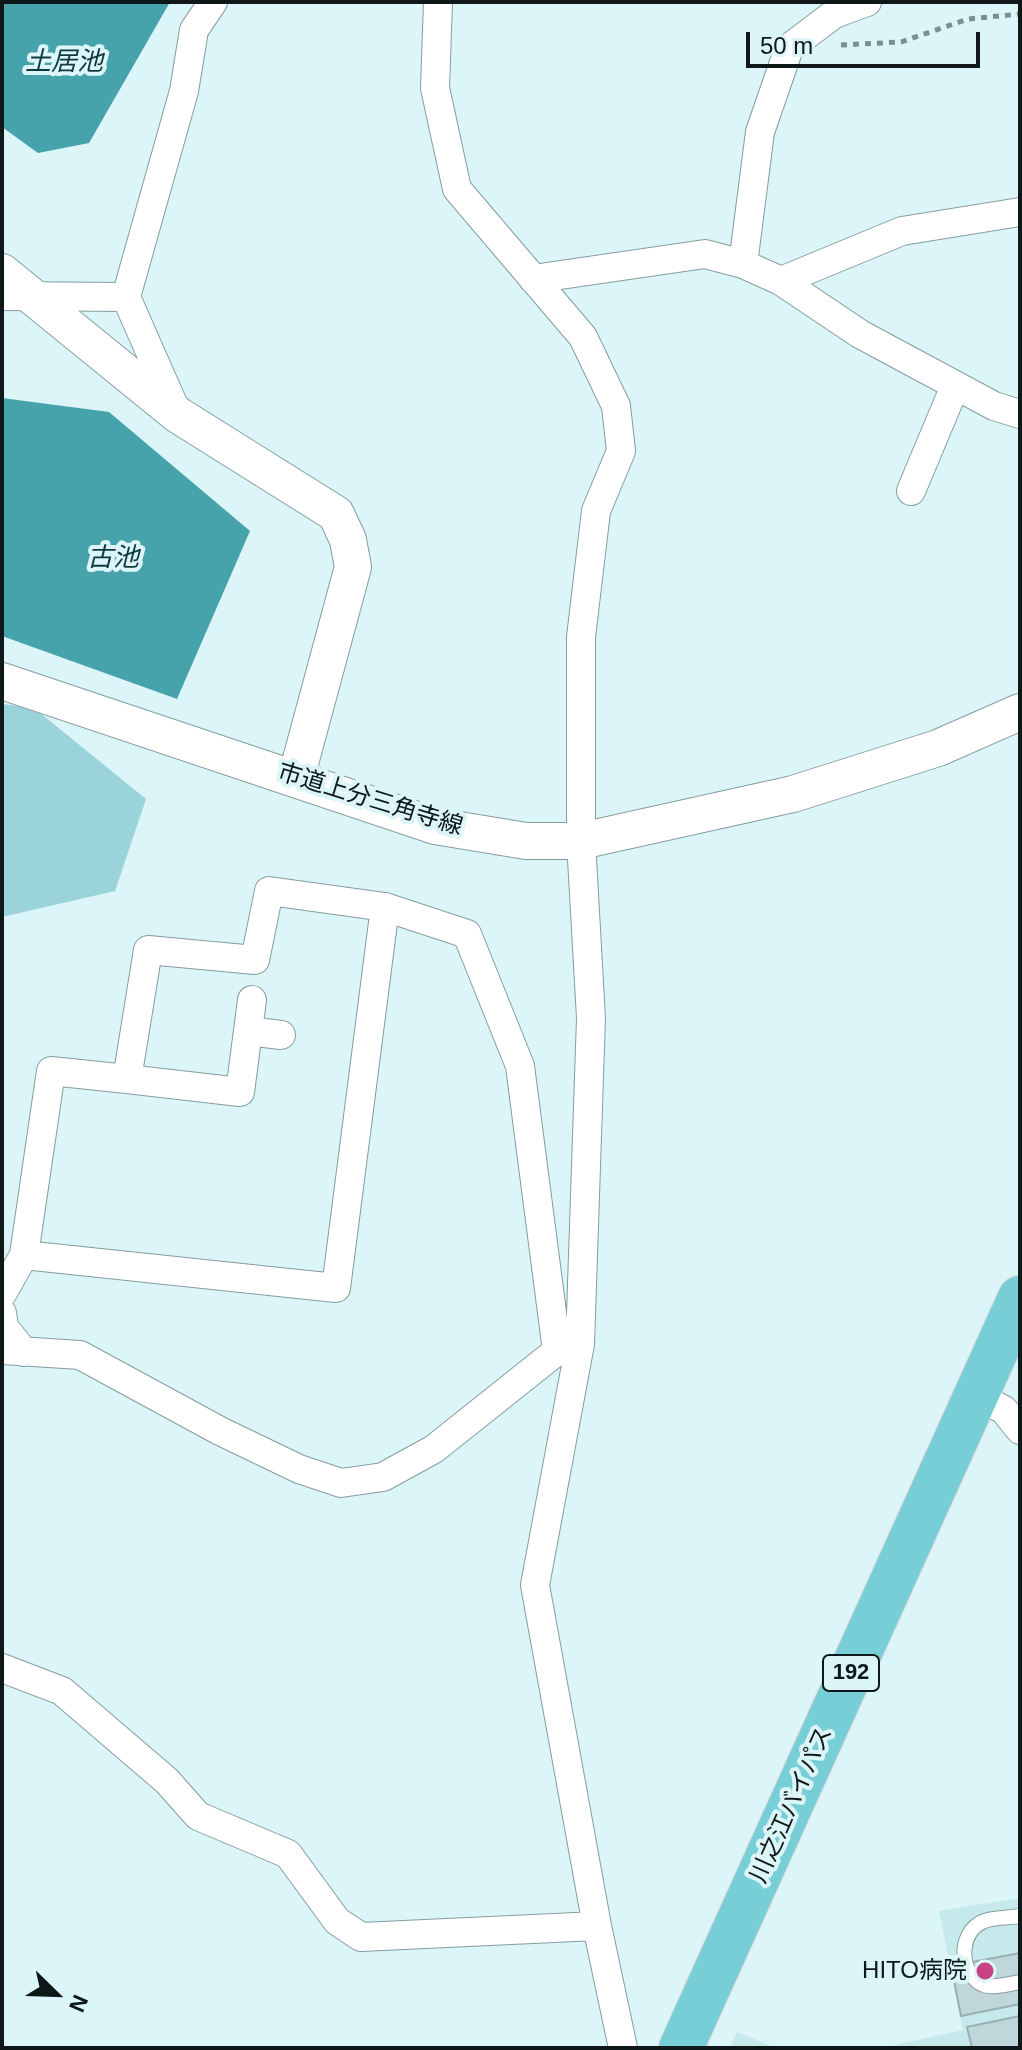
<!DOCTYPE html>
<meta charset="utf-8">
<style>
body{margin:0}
#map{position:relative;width:1022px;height:2050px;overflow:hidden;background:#dcf5f8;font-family:Arial,sans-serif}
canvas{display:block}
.frame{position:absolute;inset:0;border:4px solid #0f1819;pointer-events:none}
.north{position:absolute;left:16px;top:1954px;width:80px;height:80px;-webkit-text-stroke:6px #dcf5f8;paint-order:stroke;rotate:113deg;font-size:22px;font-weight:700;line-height:32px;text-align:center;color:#0f1819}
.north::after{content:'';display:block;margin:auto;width:28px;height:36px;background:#0f1819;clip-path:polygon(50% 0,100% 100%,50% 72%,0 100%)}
.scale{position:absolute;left:746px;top:32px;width:234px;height:36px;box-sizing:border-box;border:4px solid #0f1819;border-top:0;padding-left:10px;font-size:24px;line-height:28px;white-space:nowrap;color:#0f1819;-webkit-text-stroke:6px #dcf5f8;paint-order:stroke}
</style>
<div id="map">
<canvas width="1022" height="2050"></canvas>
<div class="frame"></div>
<div class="north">N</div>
<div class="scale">50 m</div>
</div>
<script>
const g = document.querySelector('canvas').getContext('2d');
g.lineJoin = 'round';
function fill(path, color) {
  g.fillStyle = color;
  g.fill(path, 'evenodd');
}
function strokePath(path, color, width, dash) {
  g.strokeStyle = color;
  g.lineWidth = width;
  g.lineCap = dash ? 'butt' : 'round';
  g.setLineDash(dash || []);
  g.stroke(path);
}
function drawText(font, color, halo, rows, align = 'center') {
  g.font = font + ' Arial,"Noto Sans JP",sans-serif';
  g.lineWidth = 8;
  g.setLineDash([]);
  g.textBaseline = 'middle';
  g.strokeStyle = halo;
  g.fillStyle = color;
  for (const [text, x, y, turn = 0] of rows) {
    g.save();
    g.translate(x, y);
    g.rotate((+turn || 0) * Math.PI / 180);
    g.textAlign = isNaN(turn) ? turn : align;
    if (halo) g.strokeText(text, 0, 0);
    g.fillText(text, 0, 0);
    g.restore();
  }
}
fill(new Path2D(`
 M 1020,1898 L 1020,2048 L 881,2048 L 963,2030 L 939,1911 Z
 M 737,2032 L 776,2048 L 730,2048 Z`), '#c6e9ec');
fill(new Path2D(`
 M 2,704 L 34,708 L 146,799 L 115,891 L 2,917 Z`), '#9ad3d9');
fill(new Path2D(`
 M 2,2 L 170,2 L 89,143 L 38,153 L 2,127 Z
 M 2,398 L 109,412 L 250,531 L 177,699 L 2,636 Z`), '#46a2ab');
const building = new Path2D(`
 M 1020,1953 L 1020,2004 L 961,2016 L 951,1966 Z
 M 1020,2016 L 1020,2048 L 972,2048 L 967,2027 Z`);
fill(building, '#bfd7da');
strokePath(building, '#98b0b2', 2);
const service = new Path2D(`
 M 1020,1916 C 1009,1918 992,1917 982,1922 C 961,1932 958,1966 977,1981 C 988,1991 1007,1984 1020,1982`);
const minor = new Path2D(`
 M 438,2 L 435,88 L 457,189 L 583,337 L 616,406 L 621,451 L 596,511 L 581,637 L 581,841 L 591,1018 L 580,1344 L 535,1585 L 597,1926 L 623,2048
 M 743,264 L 760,132 L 789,48 L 834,14 L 867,2
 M 533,279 L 705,254 L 743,264 L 781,281 L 860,334 L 994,406 L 1020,414
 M 781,281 L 902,231 L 1020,212
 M 2,296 L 126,297 L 184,91 L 194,30 L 213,2
 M 126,297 L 177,413
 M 911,491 L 955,386
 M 248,1031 L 281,1035
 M 127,1079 L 240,1092 L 252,1000
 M 24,1255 L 51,1071 L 127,1079 L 148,950 L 255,960 L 269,891 L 385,907 L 467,934 L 520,1066 L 557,1351
 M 2,1294 L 24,1255 L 336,1288 L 385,907
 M 2,1313 L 4,1327 L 24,1352
 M 2,1350 L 80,1355 L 220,1431 L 299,1469 L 341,1483 L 383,1477 L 434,1449 L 557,1351 L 572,1346
 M 976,1395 L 1004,1410 L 1020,1430
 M 2,1668 L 62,1691 L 167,1781 L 198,1816 L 288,1854 L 337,1921 L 361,1937 L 597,1926`);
const tertiary = new Path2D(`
 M 2,272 L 178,415 L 336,514 L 348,540 L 353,567 L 296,778
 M 2,681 L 435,826 L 526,841 L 581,841 L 793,794 L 938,748 L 1020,712`);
const trunk = new Path2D(`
 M 681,2048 L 1020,1298`);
strokePath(service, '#869d9f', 16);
strokePath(minor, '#869d9f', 30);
strokePath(tertiary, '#869d9f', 38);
strokePath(trunk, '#d4d5d6', 46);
strokePath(new Path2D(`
 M 841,45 L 901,42 L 968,19 L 1020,14`), '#7d8e90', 5, [6, 6]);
strokePath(service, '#fff', 14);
strokePath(minor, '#fff', 28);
strokePath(tertiary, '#fff', 36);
strokePath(trunk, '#78ced6', 44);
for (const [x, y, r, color] of [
 [985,1971,10,"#c84284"]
]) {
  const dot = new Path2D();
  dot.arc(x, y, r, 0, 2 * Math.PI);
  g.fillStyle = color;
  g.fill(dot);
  strokePath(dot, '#dcf5f8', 3);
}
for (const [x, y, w] of [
 [851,1673,56]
]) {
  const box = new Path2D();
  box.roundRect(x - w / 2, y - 18, w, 36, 6);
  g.fillStyle = '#dcf5f8';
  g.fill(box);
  strokePath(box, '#0f1819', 2);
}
drawText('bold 22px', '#0f1819', null, [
 ["192",851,1673]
]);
drawText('24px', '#0f1819', '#dcf5f8', [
 ["市道上分三角寺線",370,800,17],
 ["川之江バイパス",792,1805,-66]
]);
drawText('24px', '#0f1819', '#dcf5f8', [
 ["HITO病院",967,1971]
], 'right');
drawText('italic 26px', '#0d393d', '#dcf5f8', [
 ["土居池",64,63],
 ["古池",113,559]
]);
</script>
